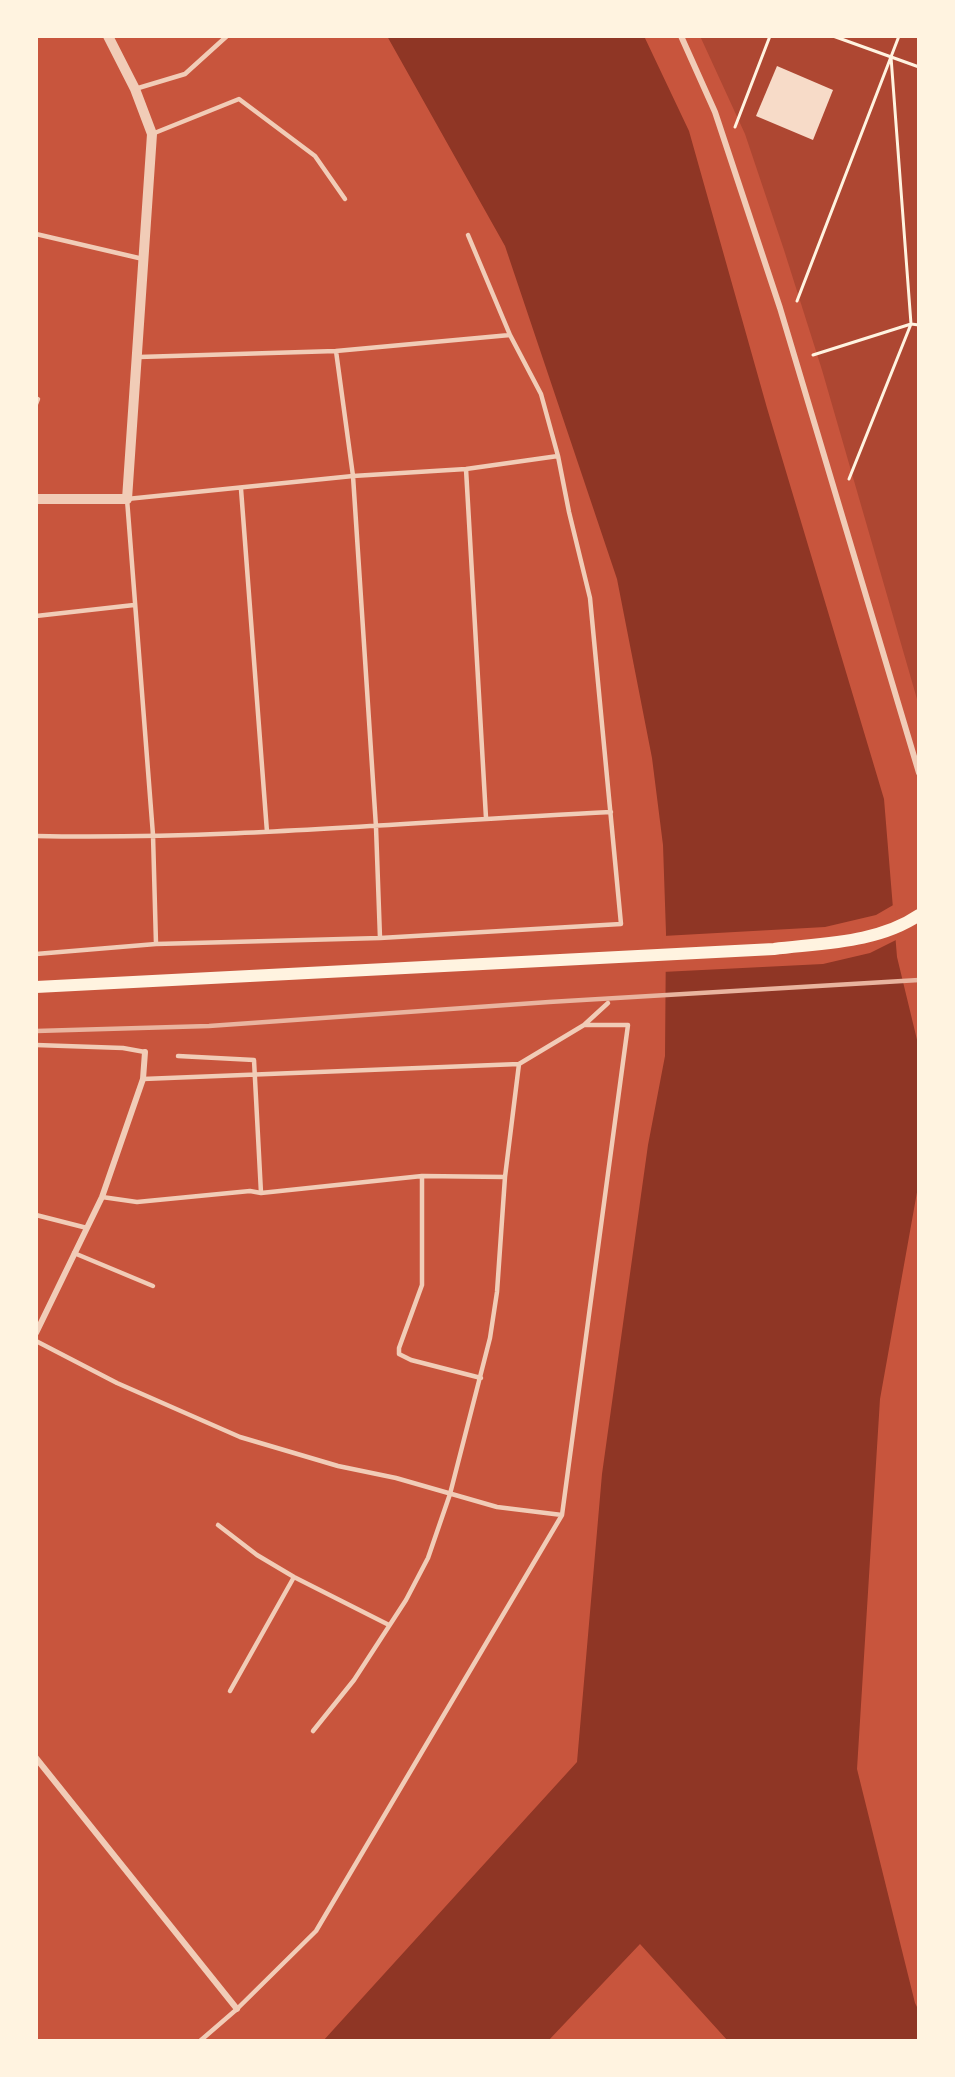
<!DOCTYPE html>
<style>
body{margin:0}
#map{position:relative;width:955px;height:2077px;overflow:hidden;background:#c8553d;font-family:"Alegreya Sans",sans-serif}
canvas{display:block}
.frame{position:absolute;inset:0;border:38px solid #fff3e0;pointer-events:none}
</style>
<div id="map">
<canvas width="955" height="2077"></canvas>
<div class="frame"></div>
</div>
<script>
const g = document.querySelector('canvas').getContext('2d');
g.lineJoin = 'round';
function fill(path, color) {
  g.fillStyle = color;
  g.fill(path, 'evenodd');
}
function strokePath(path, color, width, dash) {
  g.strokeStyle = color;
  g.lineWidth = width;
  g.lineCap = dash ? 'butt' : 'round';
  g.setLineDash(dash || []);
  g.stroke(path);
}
fill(new Path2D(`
 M 700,36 L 919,36 L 919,706 L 822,370 L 784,250 L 745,134 Z`), '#ae4732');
fill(new Path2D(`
 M 387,36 L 644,36 L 689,131 L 767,408 L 884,799 L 897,957 L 919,1048 L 919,1181 L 880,1399 L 857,1769 L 915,2003 L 919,2011 L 919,2041 L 728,2041 L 640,1944 L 548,2041 L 323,2041 L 577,1762 L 602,1474 L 648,1145 L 665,1056 L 666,933 L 663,845 L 652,758 L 617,579 L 505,246 Z`), '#8f3625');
fill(new Path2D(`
 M 895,904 L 898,939 L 870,953 L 823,964 L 662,972 L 663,936 L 825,927 L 876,915 Z`), '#c8553d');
fill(new Path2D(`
 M 777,66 L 833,90 L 813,140 L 756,116 Z`), '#f7dbc8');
strokePath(new Path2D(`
 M 833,36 L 919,67
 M 735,127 L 770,36
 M 797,301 L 899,36
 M 813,355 L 911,324 L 919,325
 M 849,479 L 911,324 L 891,57`), '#fff3e0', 3);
strokePath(new Path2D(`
 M 135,89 L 185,74 L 227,36
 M 152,134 L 239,99 L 315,156 L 345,199
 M 36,234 L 143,259
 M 468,235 L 510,335
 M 336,351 L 353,476 L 376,827 L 380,938
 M 36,404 L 38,399
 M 466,469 L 486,818
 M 241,489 L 267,832
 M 36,616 L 134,605
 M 36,836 C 228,840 419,821 611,812
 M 156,944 L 153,835 L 127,499 L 353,476 L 466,469 L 558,456
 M 36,954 L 156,944 L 380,938 L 621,924 L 590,598 L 569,512 L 558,456 L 541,394 L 510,335 L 336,351 L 139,357
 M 36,1045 L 123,1048 L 145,1052
 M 178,1056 L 254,1060 L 261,1193
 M 143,1079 L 519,1064
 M 422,1176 L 422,1285 L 399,1348 L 399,1354 L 411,1360 L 481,1378
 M 102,1197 L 137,1202 L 250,1191 L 261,1193 L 422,1176 L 505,1177
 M 36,1215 L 87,1228
 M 74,1253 L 153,1286
 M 36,1341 L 117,1383 L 240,1437 L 338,1466 L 396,1478 L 497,1507 L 562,1515
 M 218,1525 L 257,1555 L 294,1577 L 389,1625
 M 230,1691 L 294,1577
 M 313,1731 L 354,1680 L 406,1600 L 428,1558 L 450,1494 L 490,1338 L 497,1292 L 505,1177 L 519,1064 L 584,1025 L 608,1003
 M 200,2041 L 237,2009 L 316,1931 L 562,1515 L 628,1025 L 584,1025`), '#f1ccb7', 4.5);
strokePath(new Path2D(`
 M 681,36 L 715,112 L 780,308 L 919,773
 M 36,1333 L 102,1197 L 143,1079 L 145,1052
 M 36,1758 L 237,2009`), '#f1ccb7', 6);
strokePath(new Path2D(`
 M 36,499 L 127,499 L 152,134 L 135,89 L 108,36`), '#f1ccb7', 10);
strokePath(new Path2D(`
 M 36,987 L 774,949 C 822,943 878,943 919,915`), '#fff3e0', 12);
strokePath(new Path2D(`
 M 36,1031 L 209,1026 L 549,1002 L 919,980`), '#e9b49f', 4.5);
</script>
